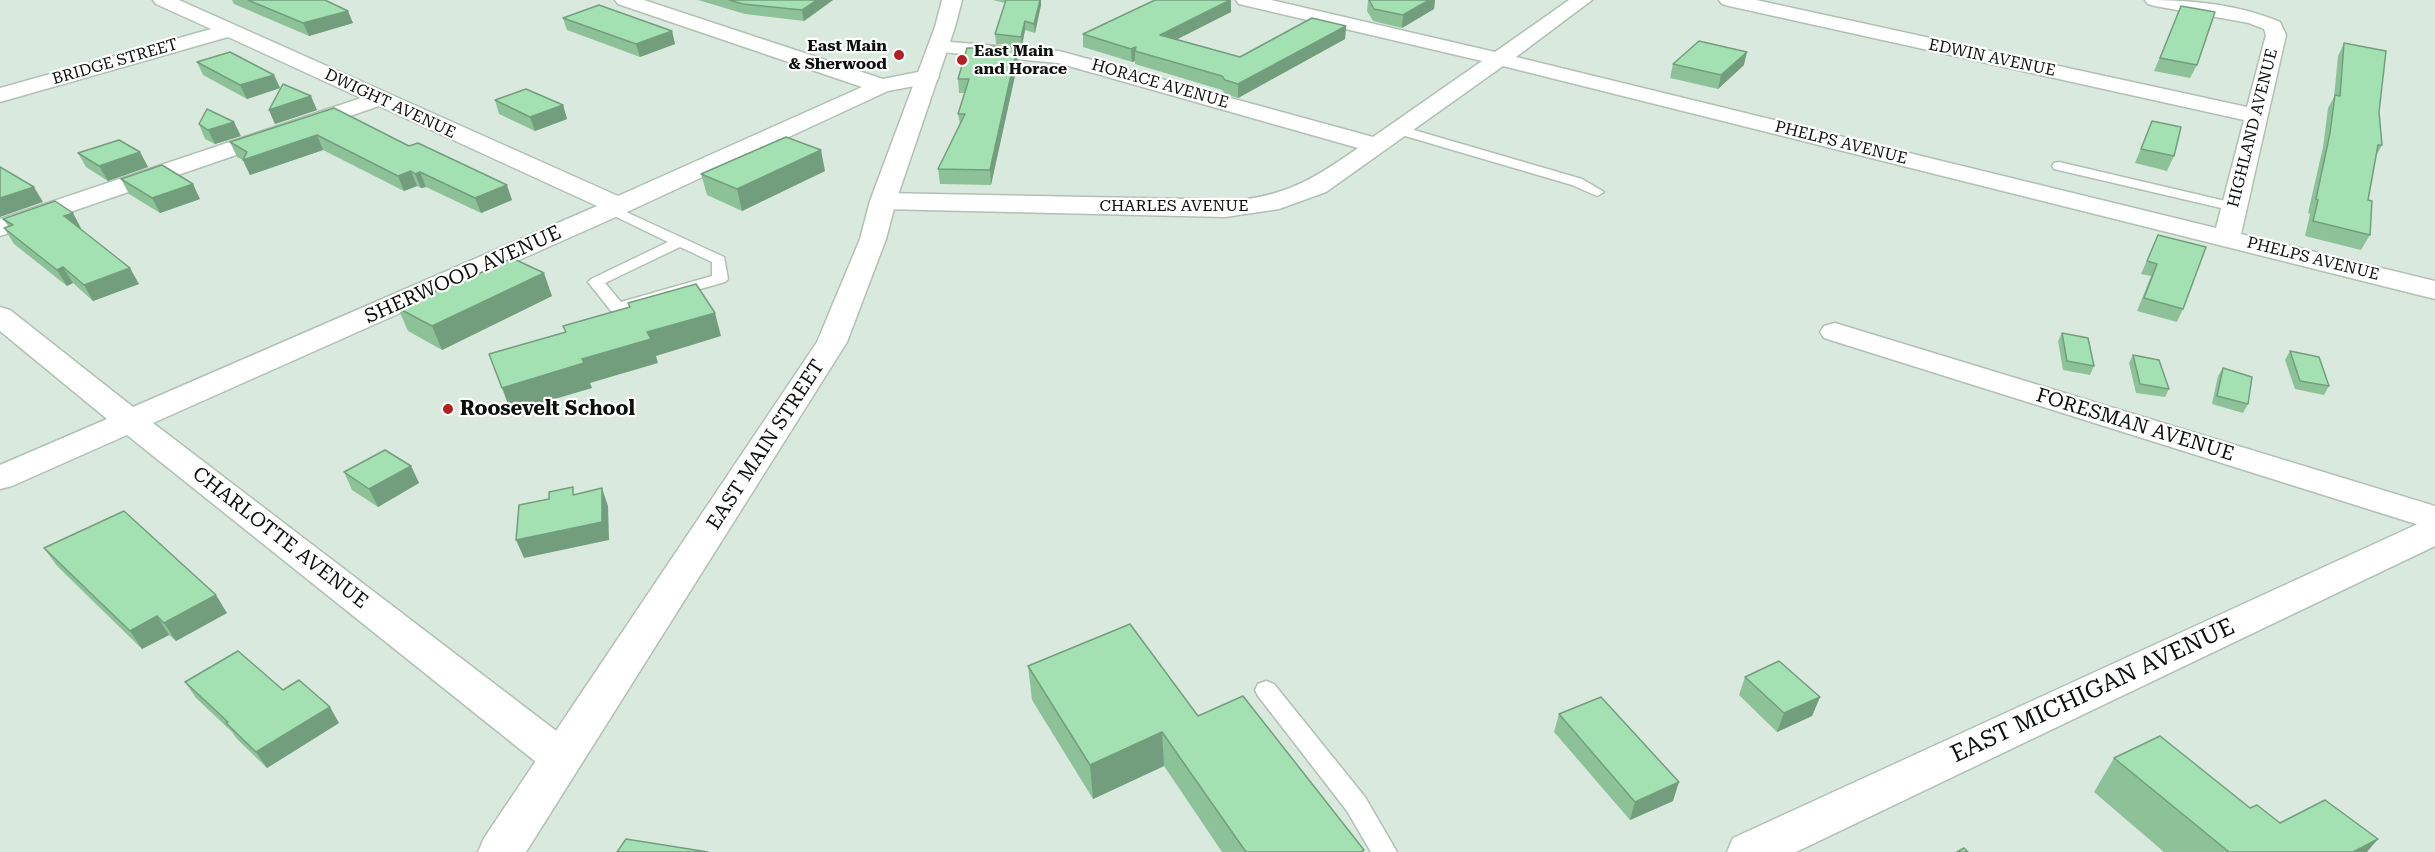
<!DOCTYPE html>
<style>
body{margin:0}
canvas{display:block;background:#dae9dd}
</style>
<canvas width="2435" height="852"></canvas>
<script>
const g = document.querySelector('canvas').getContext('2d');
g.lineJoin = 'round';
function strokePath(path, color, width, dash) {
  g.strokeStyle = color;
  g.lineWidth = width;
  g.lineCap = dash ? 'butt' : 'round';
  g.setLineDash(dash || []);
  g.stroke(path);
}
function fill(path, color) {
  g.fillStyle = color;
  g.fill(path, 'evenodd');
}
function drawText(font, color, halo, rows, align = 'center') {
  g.font = font + ' "Roboto Serif",serif';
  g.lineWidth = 4.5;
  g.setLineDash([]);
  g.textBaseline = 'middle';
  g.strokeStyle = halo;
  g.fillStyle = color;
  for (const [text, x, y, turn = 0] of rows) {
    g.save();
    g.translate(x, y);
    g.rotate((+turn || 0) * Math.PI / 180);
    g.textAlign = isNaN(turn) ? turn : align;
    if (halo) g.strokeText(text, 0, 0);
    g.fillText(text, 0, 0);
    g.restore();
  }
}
const service = new Path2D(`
 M 1400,126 L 1582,179 L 1604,192 L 1597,196 L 1572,185 L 1395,133 L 1394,130 L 1395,127 Z
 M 2059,162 L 2234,203 L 2241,207 L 2234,211 L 2054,169 L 2052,166 L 2054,163 Z
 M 611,205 L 724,257 L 728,279 L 725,282 L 623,311 L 611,311 L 588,282 L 591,279 L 668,242 L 606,212 L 604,209 L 606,206 ZM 680,247 L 712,262 L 712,276 L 621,302 L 605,283 Z
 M 1266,681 L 1274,684 L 1365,797 L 1397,852 L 1371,852 L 1347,811 L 1258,696 L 1255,690 L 1258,684 Z`);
const minor = new Path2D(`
 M 153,0 L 179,0 L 618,196 L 862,87 L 618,4 L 615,0 L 644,0 L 883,79 L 928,70 L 936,72 L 939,77 L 936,82 L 888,91 L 627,212 L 153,423 L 576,746 L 583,758 L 576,770 L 561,775 L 546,770 L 127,435 L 12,486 L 0,489 L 0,465 L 107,419 L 0,331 L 0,307 L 10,310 L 133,407 L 597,206 L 379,106 L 0,236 L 0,219 L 361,98 L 228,37 L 0,102 L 0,88 L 211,29 L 156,4 Z
 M 1236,0 L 1271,0 L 1495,52 L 1569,0 L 1592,0 L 1516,57 L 2216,228 L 2244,120 L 1729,6 L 1722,4 L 1719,0 L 1756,0 L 2247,107 L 2266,35 L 2264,29 L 2249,23 L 2155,6 L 2148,4 L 2145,0 C 2191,0 2238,4 2280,22 L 2286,35 L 2241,234 L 2435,281 L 2435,299 L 1503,66 L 1326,192 L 1279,209 L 1225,217 L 883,209 L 874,206 L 870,201 L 874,196 L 883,193 L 1239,200 C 1289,195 1318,176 1358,148 L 1058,63 L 931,51 L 928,47 L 931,43 L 938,41 L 1059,51 L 1373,137 L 1482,61 L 1239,4 Z
 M 1835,323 L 2435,506 L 2435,530 L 1824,338 L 1820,332 L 1824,326 Z`);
const tertiary = new Path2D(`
 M 942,0 L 962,0 L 955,27 L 896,201 L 886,239 L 847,342 L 526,852 L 478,852 L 484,838 L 817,342 L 860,239 L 870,201 L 935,27 Z
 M 2435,519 L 2435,546 L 1796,852 L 1727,852 L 1733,838 L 2422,522 Z`);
strokePath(service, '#b1c0b4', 3);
strokePath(minor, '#b1c0b4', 3);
strokePath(tertiary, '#b1c0b4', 3);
fill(service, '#fff');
fill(minor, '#fff');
fill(tertiary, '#fff');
fill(new Path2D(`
 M 232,0 L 325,0 L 353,23 L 309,36 L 234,4 Z
 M 698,0 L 833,0 L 804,21 L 745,14 Z
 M 993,0 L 1041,0 L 1041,5 L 1035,33 L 1025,30 L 1022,46 L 996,44 L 995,34 L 1005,3 Z
 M 1231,0 L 1231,12 L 1177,39 L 1240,57 L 1346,26 L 1345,39 L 1238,98 L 1225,94 L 1222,90 L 1135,64 L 1135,61 L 1132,62 L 1083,47 L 1083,34 Z
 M 1368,0 L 1435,0 L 1434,9 L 1402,28 L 1373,21 L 1367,11 Z
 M 2181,6 L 2197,65 L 2190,78 L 2154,71 Z
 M 563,18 L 672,31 L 675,44 L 640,57 L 567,30 Z
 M 2344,43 L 2379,112 L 2382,145 L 2376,156 L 2368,200 L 2370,235 L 2361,250 L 2305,236 L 2310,214 L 2308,213 L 2323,147 L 2328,108 L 2334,97 L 2338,56 Z
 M 989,48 L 1018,62 L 991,185 L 940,184 L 938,169 L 960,124 L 958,114 L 965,93 L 959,93 L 958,79 Z
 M 197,62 L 274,75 L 280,88 L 317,110 L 275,124 L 269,110 L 280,88 L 247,99 L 203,75 Z
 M 1673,64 L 1744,65 L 1718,89 L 1670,78 Z
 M 495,100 L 563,105 L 567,119 L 535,131 L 499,114 Z
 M 334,108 L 512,200 L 481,213 L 426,187 L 421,188 L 417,186 L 404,191 L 323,150 L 250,175 L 243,160 L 237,157 L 230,142 Z
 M 2152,121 L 2174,156 L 2167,171 L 2135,163 Z
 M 199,124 L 241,136 L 215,144 L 205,139 Z
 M 140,152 L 148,167 L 108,181 L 86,167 L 78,153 Z
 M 825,171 L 742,211 L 707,195 L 701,174 Z
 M 121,179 L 200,199 L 160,213 L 129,194 Z
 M 3,219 L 81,228 L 80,229 L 139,284 L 93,301 L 73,283 L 67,286 L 14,244 L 4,228 L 9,227 Z
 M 2158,235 L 2183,309 L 2177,322 L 2137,311 L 2151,276 L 2141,274 Z
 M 478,274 L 552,296 L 442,350 L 408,331 L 398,308 Z
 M 2062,333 L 2094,366 L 2090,375 L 2063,370 L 2058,341 Z
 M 2290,351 L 2329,386 L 2324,395 L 2295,389 L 2285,360 Z
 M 2133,355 L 2169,389 L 2165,397 L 2136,393 L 2129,363 Z
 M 2223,368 L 2248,404 L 2243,413 L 2212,404 L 2218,376 Z
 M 411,466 L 419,483 L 378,507 L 352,490 L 344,472 Z
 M 44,548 L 227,613 L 176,641 L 169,635 L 142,649 L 57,566 Z
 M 1028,666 L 1198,716 L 1364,850 L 1364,852 L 1222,852 L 1164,766 L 1093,799 L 1032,700 Z
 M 1745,677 L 1820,697 L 1812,716 L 1777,732 L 1739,695 Z
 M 185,682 L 283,690 L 339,723 L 267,768 L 237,739 L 232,732 L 196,698 Z
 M 1559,714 L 1673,801 L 1630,820 L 1554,732 Z
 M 2114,758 L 2250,808 L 2280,823 L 2367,852 L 2164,852 L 2094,792 Z`), '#8dc299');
fill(new Path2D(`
 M 817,0 L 833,0 L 804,21 L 802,10 Z
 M 1040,0 L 1041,0 L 1041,5 L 1035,33 L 1034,24 Z
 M 1231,0 L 1231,12 L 1160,48 L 1160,35 Z
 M 1429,0 L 1435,0 L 1434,9 L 1402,28 L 1403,15 Z
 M 348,11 L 353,23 L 309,36 L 303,23 Z
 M 1025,21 L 1025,30 L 1022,46 L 1021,37 Z
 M 1346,26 L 1345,39 L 1238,98 L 1238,84 Z
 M 672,31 L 675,44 L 640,57 L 636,44 Z
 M 1136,47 L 1135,51 L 1135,61 L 1132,62 L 1131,49 Z
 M 1017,48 L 1018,62 L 991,185 L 990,170 Z
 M 1747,52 L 1744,65 L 1718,89 L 1721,75 Z
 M 274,75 L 280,88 L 247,99 L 240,85 Z
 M 311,96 L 317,110 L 275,124 L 269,110 Z
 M 563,105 L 567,119 L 535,131 L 530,117 Z
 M 234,122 L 241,136 L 215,144 L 208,130 Z
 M 317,135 L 323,150 L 250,175 L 243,160 Z
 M 821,150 L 825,171 L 742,211 L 737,189 Z
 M 140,152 L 148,167 L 108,181 L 99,166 Z
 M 411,171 L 417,186 L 404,191 L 398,176 Z
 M 420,172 L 426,187 L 421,188 L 415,174 Z
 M 193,184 L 200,199 L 160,213 L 152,198 Z
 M 507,185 L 512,200 L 481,213 L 475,198 Z
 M 34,187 L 43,202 L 0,217 L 0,198 Z
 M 73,213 L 81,228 L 73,231 L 64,216 Z
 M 63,267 L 73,283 L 67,286 L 57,270 Z
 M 130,268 L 139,284 L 93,301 L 84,285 Z
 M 544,273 L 552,296 L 442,350 L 432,326 Z
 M 715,313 L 721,336 L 656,356 L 658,363 L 590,383 L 592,388 L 511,412 L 502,388 L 582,359 L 647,332 Z
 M 411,466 L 419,483 L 378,507 L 369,489 Z
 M 602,488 L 608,506 L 609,540 L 524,558 L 516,540 Z
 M 216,595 L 227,613 L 176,641 L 164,623 Z
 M 157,616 L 169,635 L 142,649 L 130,631 Z
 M 1820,697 L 1812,716 L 1777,732 L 1784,713 Z
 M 330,707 L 339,723 L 267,768 L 256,752 Z
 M 1162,732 L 1164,766 L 1093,799 L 1090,765 Z
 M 1679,782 L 1673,801 L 1630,820 L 1635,802 Z
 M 2378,839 L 2367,852 L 2353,852 Z`), '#739e7d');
const building = new Path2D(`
 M 248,0 L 325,0 L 348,11 L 303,23 Z
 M 729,0 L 817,0 L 802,10 L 743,4 Z
 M 1006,0 L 1040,0 L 1034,24 L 1025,21 L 1021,37 L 995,34 Z
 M 1155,0 L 1230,0 L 1160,35 L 1240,57 L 1312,18 L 1346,26 L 1238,84 L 1225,80 L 1222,76 L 1135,51 L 1136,47 L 1131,49 L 1083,34 Z
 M 1369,0 L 1429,0 L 1403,15 L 1374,9 Z
 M 599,5 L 672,31 L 636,44 L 563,18 Z
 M 2181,6 L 2215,12 L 2197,65 L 2160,58 Z
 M 1699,41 L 1747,52 L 1721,75 L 1673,64 Z
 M 2344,43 L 2386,51 L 2379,112 L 2382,145 L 2378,145 L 2368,200 L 2372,201 L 2370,235 L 2313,221 L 2318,200 L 2316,199 L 2330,133 L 2335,95 L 2340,96 Z
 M 990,46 L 1017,48 L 990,170 L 938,169 L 965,114 L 958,114 L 969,79 L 958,79 L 967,48 L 989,48 Z
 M 230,52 L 274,75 L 240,85 L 197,62 Z
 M 283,84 L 311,96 L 269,110 Z
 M 526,89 L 563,105 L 530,117 L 495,100 Z
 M 334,108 L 409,146 L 418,143 L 507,185 L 475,198 L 420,172 L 415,174 L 411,171 L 398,176 L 317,135 L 243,160 L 247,152 L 230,142 Z
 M 207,109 L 234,122 L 208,130 L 199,124 Z
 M 2152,121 L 2181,127 L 2174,156 L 2141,149 Z
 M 786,137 L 821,150 L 737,189 L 701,174 Z
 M 119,140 L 140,152 L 99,166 L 78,153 Z
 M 162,165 L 193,184 L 152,198 L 121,179 Z
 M 0,167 L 34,187 L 0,198 Z
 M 55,201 L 73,213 L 64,216 L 130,268 L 84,285 L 63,267 L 57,270 L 4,228 L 13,225 L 3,219 Z
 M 2158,235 L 2206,247 L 2183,309 L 2144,298 L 2157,264 L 2147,261 Z
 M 512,258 L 544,273 L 432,326 L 398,308 L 475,273 L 478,274 Z
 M 696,284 L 715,313 L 647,332 L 651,339 L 582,359 L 584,363 L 502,388 L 489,354 L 566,332 L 563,326 L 630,307 L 628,303 Z
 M 2062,333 L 2088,338 L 2094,366 L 2067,361 Z
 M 2290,351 L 2319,357 L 2329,386 L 2300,381 Z
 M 2133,355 L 2159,360 L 2169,389 L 2140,384 Z
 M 2223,368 L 2252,377 L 2248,404 L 2217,396 Z
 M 385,450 L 411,466 L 369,489 L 344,472 Z
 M 573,487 L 573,495 L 602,488 L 602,522 L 516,540 L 519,505 L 549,499 L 549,492 Z
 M 124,511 L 216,595 L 164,623 L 157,616 L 130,631 L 44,548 Z
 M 1130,624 L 1198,716 L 1243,696 L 1364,850 L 1361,852 L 1246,852 L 1162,732 L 1090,765 L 1028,666 Z
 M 238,651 L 283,690 L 299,680 L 330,707 L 256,752 L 226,723 L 228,722 L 185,682 Z
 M 1779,661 L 1820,697 L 1784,713 L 1745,677 Z
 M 1601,697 L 1679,782 L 1635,802 L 1559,714 Z
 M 2160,736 L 2250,808 L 2257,805 L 2280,823 L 2325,800 L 2378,839 L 2353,852 L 2229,852 L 2114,758 Z
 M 626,839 L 708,852 L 617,852 Z
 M 1964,848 L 1968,852 L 1957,852 Z`);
fill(building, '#a4e1b2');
strokePath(building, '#739e7d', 1.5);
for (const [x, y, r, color] of [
 [899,55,6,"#b12023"],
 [962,60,6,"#b12023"],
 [448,409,6,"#b12023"]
]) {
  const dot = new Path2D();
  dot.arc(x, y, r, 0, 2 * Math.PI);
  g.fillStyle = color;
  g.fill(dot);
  strokePath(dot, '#fff', 2);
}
drawText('bold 16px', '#0b100c', '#fff', [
 ["East Main",887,46],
 ["& Sherwood",887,64],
 ["East Main",974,51,"left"],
 ["and Horace",974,69,"left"]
], 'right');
drawText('16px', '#0b100c', '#fff', [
 ["EDWIN AVENUE",1992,58,12],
 ["BRIDGE STREET",115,62,-16],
 ["HORACE AVENUE",1160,84,16],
 ["DWIGHT AVENUE",390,104,25],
 ["HIGHLAND AVENUE",2253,128,-76],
 ["PHELPS AVENUE",1841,143,14],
 ["CHARLES AVENUE",1174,206],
 ["PHELPS AVENUE",2313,259,14]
]);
drawText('20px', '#0b100c', '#fff', [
 ["SHERWOOD AVENUE",463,275,-24],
 ["FORESMAN AVENUE",2135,425,17],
 ["EAST MAIN STREET",766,445,-57],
 ["CHARLOTTE AVENUE",280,538,38]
]);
drawText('bold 20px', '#0b100c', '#fff', [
 ["Roosevelt School",460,409]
], 'left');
drawText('24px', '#0b100c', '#fff', [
 ["EAST MICHIGAN AVENUE",2093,691,-25]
]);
</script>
